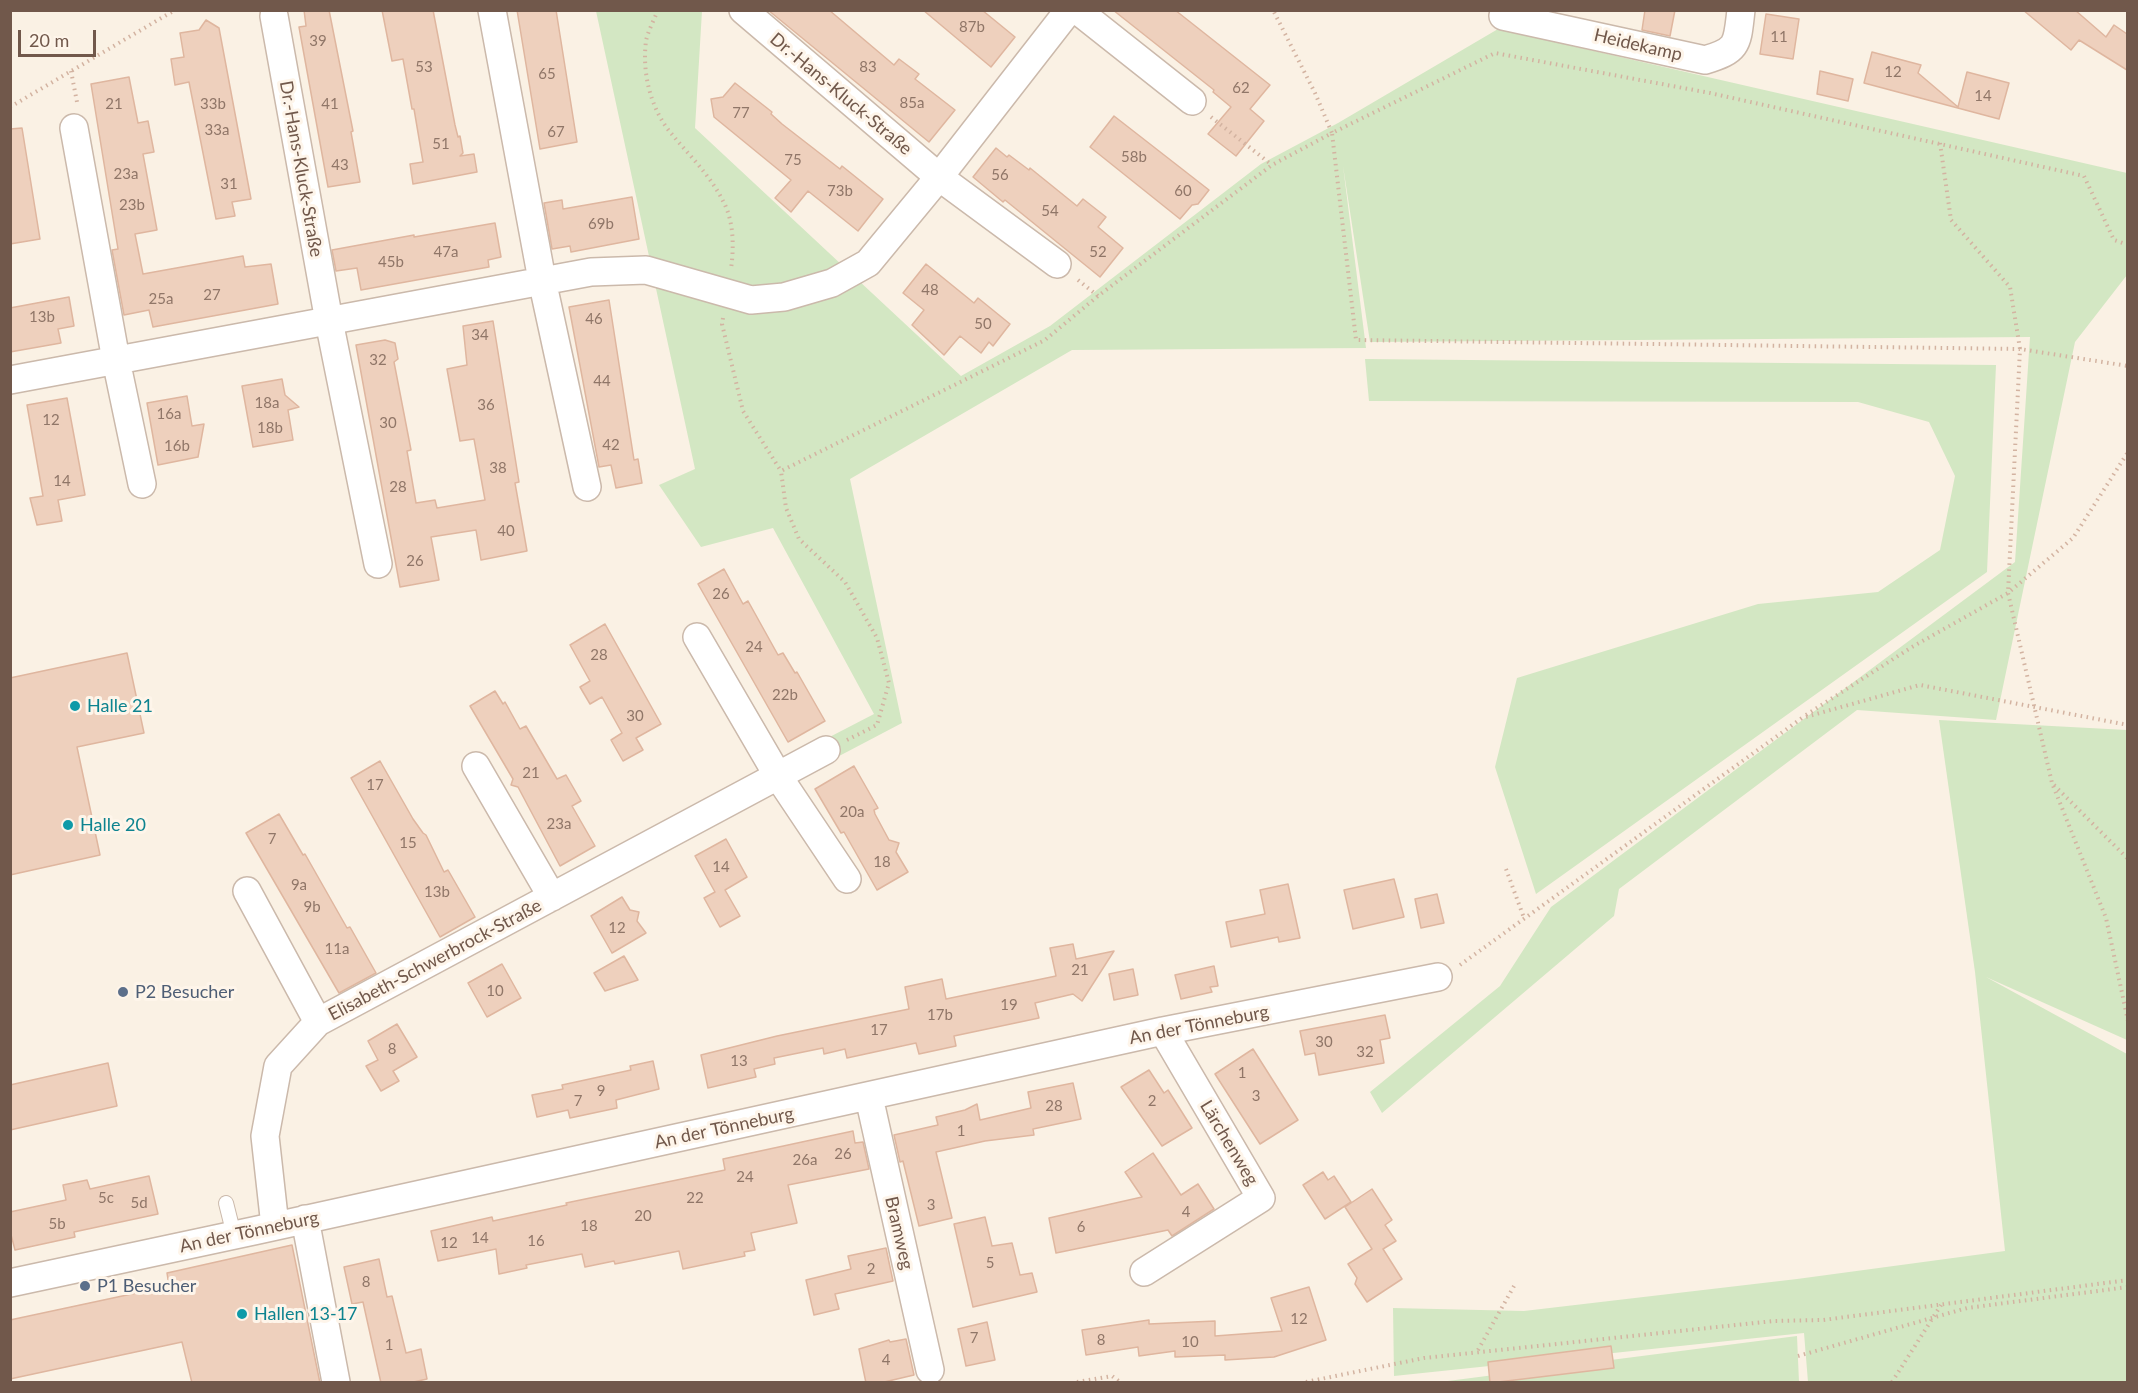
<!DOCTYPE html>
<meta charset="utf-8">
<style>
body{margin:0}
#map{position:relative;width:2138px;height:1393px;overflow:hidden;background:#faf1e4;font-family:Lato,sans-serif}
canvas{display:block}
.frame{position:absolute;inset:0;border:12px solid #71584b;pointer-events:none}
.scale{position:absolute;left:18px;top:30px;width:78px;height:27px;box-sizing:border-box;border:3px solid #71584b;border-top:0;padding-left:8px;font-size:18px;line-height:21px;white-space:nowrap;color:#71584b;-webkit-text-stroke:4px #fef5ea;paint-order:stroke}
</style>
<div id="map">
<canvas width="2138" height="1393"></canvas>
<div class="frame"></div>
<div class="scale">20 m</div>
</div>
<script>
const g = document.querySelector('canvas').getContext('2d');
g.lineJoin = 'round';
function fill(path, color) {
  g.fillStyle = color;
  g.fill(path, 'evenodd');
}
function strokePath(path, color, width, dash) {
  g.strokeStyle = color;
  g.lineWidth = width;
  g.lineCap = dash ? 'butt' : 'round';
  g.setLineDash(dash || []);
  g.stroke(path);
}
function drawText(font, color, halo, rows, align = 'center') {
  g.font = font + ' Lato,sans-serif';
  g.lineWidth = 6;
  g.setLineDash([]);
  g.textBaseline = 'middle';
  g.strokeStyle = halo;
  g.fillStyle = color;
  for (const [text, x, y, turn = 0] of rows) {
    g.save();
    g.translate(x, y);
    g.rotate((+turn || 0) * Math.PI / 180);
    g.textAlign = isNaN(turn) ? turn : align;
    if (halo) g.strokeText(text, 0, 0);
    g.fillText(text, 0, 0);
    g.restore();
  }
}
fill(new Path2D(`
 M 596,11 L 702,11 L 695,128 L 961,376 L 1050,326 L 1261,164 L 1338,123 L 1498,29 L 2127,173 L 2127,275 L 2075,342 L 1996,720 L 1857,710 L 1619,889 L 1614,916 L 1382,1113 L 1370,1092 L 1500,986 L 1551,907 L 2015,562 L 2030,337 L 1370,342 L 1343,166 L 1366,348 L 1072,350 L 850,479 L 902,723 L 803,775 L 791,757 L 874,714 L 773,528 L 701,547 L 659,485 L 695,469 Z
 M 1365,359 L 1996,365 L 1987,572 L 1536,894 L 1495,767 L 1517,678 L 1758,604 L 1878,592 L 1940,550 L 1955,476 L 1929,422 L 1858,402 L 1369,401 Z
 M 1939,720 L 2127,730 L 2127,1040 L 1986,977 L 2127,1054 L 2127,1382 L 1808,1382 L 1804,1333 L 1394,1376 L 1393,1308 L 1524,1311 L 1797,1279 L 2005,1251 L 1975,972 Z
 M 1797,1336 L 1799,1382 L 1440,1382 Z`), '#d3e7c3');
const building = new Path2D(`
 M 304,10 L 329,10 L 353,131 L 351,132 L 360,182 L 328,187 L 299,27 L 306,26 Z
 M 382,10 L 433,10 L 455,125 L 458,137 L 460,136 L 463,153 L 460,156 L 474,154 L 477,172 L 413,184 L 410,164 L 423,162 L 414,109 L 412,109 L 403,59 L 392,61 Z
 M 517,10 L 556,10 L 577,142 L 540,149 Z
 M 768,10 L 829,10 L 894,65 L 899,59 L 919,74 L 915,79 L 955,110 L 929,142 Z
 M 923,10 L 982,10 L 1015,37 L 991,67 Z
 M 1113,10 L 1175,10 L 1270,85 L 1250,109 L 1264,121 L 1236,156 L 1208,134 L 1231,107 L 1213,92 L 1214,90 Z
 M 1645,10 L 1675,10 L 1670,36 L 1642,30 Z
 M 2023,10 L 2075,10 L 2106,37 L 2114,25 L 2127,34 L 2127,70 L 2079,40 L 2071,50 Z
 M 1766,14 L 1799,19 L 1793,59 L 1760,54 Z
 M 206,20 L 219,28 L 251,199 L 232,202 L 235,216 L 216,219 L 189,82 L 175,85 L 171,59 L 184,57 L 180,33 L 199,30 Z
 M 1872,52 L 1921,65 L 1918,73 L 1958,107 L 1967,72 L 2009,83 L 1999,119 L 1864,83 Z
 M 1820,71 L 1853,79 L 1848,101 L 1817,94 Z
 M 129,77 L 138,123 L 148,121 L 154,152 L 143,154 L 157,230 L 135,234 L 143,274 L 243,256 L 245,267 L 271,264 L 278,304 L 153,327 L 149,310 L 124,315 L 112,250 L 118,249 L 91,84 Z
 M 735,83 L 772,112 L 771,114 L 782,124 L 840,169 L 842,166 L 883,199 L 858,231 L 808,191 L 791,212 L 775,198 L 791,180 L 714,117 L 711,99 L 723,97 Z
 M 1114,116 L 1209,190 L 1198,204 L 1192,205 L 1180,219 L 1090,147 Z
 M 22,128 L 40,239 L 10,244 L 10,129 Z
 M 996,148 L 1007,157 L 1009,155 L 1029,170 L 1030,168 L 1077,206 L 1083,199 L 1106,217 L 1098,227 L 1123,248 L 1100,277 L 1005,200 L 1003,202 L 973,177 Z
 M 632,197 L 639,239 L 571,252 L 570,246 L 552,249 L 544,203 L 562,200 L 563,209 Z
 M 495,223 L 501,257 L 488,260 L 489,267 L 361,290 L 357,268 L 336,271 L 332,250 L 414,235 L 414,237 Z
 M 926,264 L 974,303 L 978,298 L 1010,324 L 993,346 L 989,342 L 981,353 L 960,336 L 944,355 L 912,325 L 924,310 L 903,293 Z
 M 69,297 L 74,326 L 58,329 L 61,343 L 10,352 L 10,308 Z
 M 609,300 L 634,460 L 638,459 L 642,483 L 616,488 L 611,465 L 599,467 L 569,307 Z
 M 493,321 L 519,482 L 515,483 L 527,551 L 481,560 L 476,530 L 431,537 L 439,580 L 400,587 L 356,345 L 385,340 L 395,343 L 398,359 L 394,362 L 411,450 L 407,451 L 416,503 L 435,500 L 437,508 L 485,500 L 474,439 L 460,441 L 447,369 L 467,365 L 463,326 Z
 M 282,379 L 285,395 L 299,407 L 288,410 L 293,440 L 253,447 L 242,386 Z
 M 187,396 L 192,426 L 204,424 L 198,457 L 158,465 L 147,403 Z
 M 67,398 L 85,495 L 58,500 L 62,521 L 37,525 L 30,498 L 43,496 L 27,405 Z
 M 724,569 L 743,604 L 748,601 L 778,655 L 783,653 L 795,673 L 797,672 L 825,721 L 788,742 L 698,584 Z
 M 605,624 L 661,724 L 636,738 L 643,750 L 623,761 L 611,740 L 622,733 L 602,697 L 590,704 L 580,687 L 590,681 L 570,645 Z
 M 127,653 L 144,733 L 77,747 L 100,855 L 10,875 L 10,678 Z
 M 495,691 L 503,704 L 505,702 L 520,729 L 526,726 L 557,779 L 566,775 L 581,801 L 572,806 L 595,846 L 560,866 L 518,787 L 511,785 L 513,779 L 470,706 Z
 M 380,761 L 413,819 L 423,833 L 426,835 L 444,872 L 448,870 L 475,917 L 440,937 L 351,778 Z
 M 854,766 L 878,808 L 874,810 L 875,814 L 889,840 L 899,843 L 896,852 L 908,872 L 877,890 L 844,832 L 841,833 L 815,789 Z
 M 279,814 L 303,855 L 305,854 L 347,928 L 350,927 L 376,973 L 339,993 L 246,833 Z
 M 726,839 L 747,877 L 725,890 L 740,916 L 720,927 L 704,898 L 715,892 L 695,856 Z
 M 1394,879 L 1404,917 L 1353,929 L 1344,890 Z
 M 1288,884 L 1300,938 L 1279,942 L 1278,937 L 1231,947 L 1226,922 L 1265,914 L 1260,890 Z
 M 1437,894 L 1444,923 L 1421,928 L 1415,899 Z
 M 622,897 L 630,910 L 639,912 L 637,921 L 646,933 L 612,953 L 591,916 Z
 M 1073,944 L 1076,959 L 1114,951 L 1082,1001 L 1073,994 L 1035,1003 L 1039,1018 L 954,1036 L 956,1046 L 919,1054 L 916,1043 L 847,1058 L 845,1049 L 824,1054 L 823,1048 L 774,1058 L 775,1064 L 754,1069 L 756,1077 L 708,1088 L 701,1055 L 777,1036 L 909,1009 L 905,987 L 942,979 L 946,999 L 1056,976 L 1050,948 Z
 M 624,956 L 638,980 L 605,991 L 594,973 Z
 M 502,964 L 521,998 L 487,1017 L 468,983 Z
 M 1214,966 L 1218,986 L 1210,987 L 1212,992 L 1181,999 L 1175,975 Z
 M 1133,969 L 1138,995 L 1114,1000 L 1109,974 Z
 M 1385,1015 L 1390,1038 L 1380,1040 L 1384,1063 L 1319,1075 L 1315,1053 L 1305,1055 L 1300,1031 Z
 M 397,1024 L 417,1057 L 393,1071 L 399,1081 L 381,1091 L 366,1066 L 378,1060 L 368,1041 Z
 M 1253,1049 L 1298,1120 L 1260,1144 L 1215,1074 Z
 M 653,1061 L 659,1089 L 616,1100 L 617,1108 L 570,1118 L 568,1110 L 537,1117 L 532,1095 L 563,1089 L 562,1085 L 631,1070 L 630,1066 Z
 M 108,1063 L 117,1106 L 10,1130 L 10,1085 Z
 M 1149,1070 L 1164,1093 L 1168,1090 L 1192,1128 L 1162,1146 L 1121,1087 Z
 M 1073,1083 L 1081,1119 L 1033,1129 L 1034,1135 L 985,1141 L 936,1152 L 952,1218 L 919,1226 L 903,1161 L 900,1162 L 894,1135 L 938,1125 L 936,1117 L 965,1110 L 977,1104 L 980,1120 L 1031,1108 L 1028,1092 Z
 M 853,1131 L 855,1143 L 863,1142 L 869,1169 L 788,1185 L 797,1223 L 751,1233 L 755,1250 L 744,1252 L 745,1256 L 683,1269 L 679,1251 L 615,1264 L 614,1261 L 585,1267 L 582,1254 L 526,1265 L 527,1268 L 499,1274 L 496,1249 L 438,1261 L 431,1231 L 492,1217 L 493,1221 L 567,1205 L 566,1203 L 725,1170 L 723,1159 Z
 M 1153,1153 L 1181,1195 L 1198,1184 L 1214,1209 L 1172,1236 L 1168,1230 L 1056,1253 L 1049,1218 L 1142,1197 L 1125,1172 Z
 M 1323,1172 L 1328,1180 L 1334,1176 L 1351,1202 L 1325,1219 L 1303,1185 Z
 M 149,1176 L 158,1214 L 74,1232 L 75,1237 L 15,1250 L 10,1231 L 10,1212 L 66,1200 L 63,1185 L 87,1180 L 90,1189 Z
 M 1372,1189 L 1392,1220 L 1385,1225 L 1396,1241 L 1383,1249 L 1402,1279 L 1367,1302 L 1355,1284 L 1357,1278 L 1348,1264 L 1372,1249 L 1345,1207 Z
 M 985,1217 L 992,1246 L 1012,1243 L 1020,1275 L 1032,1273 L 1037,1292 L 973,1307 L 954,1224 Z
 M 292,1245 L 320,1383 L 192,1383 L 182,1342 L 10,1379 L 10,1320 L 169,1286 L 167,1273 Z
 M 886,1248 L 893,1281 L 835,1294 L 839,1309 L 814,1315 L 806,1280 L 851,1269 L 848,1256 Z
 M 379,1259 L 387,1297 L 392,1296 L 406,1353 L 421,1349 L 427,1379 L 409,1383 L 381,1383 L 363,1302 L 352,1304 L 344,1267 Z
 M 1309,1287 L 1326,1340 L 1274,1357 L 1225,1360 L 1225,1355 L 1175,1357 L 1175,1351 L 1139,1356 L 1138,1347 L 1086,1355 L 1082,1330 L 1149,1320 L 1149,1324 L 1215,1321 L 1215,1336 L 1282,1331 L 1271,1298 Z
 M 987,1322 L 995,1360 L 966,1366 L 958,1329 Z
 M 906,1339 L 914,1375 L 880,1383 L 866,1383 L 859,1349 L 889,1340 L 890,1342 Z
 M 1611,1346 L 1614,1368 L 1490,1383 L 1488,1362 Z`);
fill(building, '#eed0bd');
strokePath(building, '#dfb69f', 1.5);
const lane = new Path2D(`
 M 226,1203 L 234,1235`);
const street = new Path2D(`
 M 492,10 L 542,280 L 587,487
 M 743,10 L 939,177 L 1057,264
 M 1077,10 L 1192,101
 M 274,16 L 329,321 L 378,564
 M 1503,16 L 1705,60 C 1739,50 1737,44 1741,10
 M 74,128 L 116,360 L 142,484
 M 10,380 L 591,272 L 646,270 L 751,300 L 784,297 L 832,283 L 868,263 L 939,177 L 1069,10
 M 697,637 L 778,776 L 847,879
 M 476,766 L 552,897
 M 247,891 L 318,1022
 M 869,1097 L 930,1370
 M 305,1219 L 336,1382
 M 275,1226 L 265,1136 L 278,1066 L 318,1022 L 826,750
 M 1144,1272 L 1261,1198 L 1163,1031
 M 10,1283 L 258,1230 L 1163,1031 L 1438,977`);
strokePath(lane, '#cbb9ab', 16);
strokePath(street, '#cbb9ab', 30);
strokePath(new Path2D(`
 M 658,10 C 654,20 648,31 646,41 C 642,72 650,107 670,132 C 688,154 710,175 723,201 C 734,221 734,247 731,269
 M 71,71 L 77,102
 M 10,107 L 175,10
 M 1211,117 L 1272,165
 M 1940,143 L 1951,220 L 2010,287 L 2020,349 L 2128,366
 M 2128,245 L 2114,240 L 2084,176 L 1710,93 L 1495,53 L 1332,133 L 1356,340 L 2020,349 L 2008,593 L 2052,783 L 2106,918 L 2128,1021
 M 1078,280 L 1098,296
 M 723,318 L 722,324 L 743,411 L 781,471
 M 1806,715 L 1912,647 L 2008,593 L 2073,538 L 2128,452
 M 847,740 L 877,725 L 889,683 L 877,638 L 845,582 L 799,539 L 786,508 L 781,471 L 1045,340 L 1098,296 L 1272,165 L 1332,133 L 1315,93 L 1273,10
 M 2054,785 L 2128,859
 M 1506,869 L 1524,918
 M 1460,965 L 1802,718 L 1920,685 L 2128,725
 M 1478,1350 L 1514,1286
 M 1798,1356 L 1967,1308 L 2128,1287
 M 1077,1382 L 1112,1376 L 1120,1382
 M 1306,1382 L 1424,1358 L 1774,1321 L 1823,1320 L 2128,1280
 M 1892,1382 L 1941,1305`), '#d3b3a1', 4, [1.5, 4.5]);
strokePath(lane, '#fff', 14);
strokePath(street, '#fff', 27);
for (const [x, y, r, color] of [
 [75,706,6,"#0f9aa8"],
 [68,825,6,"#0f9aa8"],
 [123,992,6,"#5c6f8a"],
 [85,1286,6,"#5c6f8a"],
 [242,1314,6,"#0f9aa8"]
]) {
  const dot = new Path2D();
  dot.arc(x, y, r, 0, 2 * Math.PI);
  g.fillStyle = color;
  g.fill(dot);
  strokePath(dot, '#fef5ea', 2);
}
drawText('15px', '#907668', null, [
 ["87b",972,27],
 ["11",1779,37],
 ["39",318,41],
 ["53",424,67],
 ["83",868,67],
 ["12",1893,72],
 ["65",547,74],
 ["62",1241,88],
 ["14",1983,96],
 ["85a",912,103],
 ["21",114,104],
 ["33b",213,104],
 ["41",330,104],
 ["77",741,113],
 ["33a",217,130],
 ["67",556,132],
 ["51",441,144],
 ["58b",1134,157],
 ["75",793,160],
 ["43",340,165],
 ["23a",126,174],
 ["56",1000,175],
 ["31",229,184],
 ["73b",840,191],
 ["60",1183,191],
 ["23b",132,205],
 ["54",1050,211],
 ["69b",601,224],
 ["47a",446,252],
 ["52",1098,252],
 ["45b",391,262],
 ["48",930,290],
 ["27",212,295],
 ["25a",161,299],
 ["13b",42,317],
 ["46",594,319],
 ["50",983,324],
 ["34",480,335],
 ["32",378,360],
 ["44",602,381],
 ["18a",267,403],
 ["36",486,405],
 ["16a",169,414],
 ["12",51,420],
 ["30",388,423],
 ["18b",270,428],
 ["42",611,445],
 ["16b",177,446],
 ["38",498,468],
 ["14",62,481],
 ["28",398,487],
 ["40",506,531],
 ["26",415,561],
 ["26",721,594],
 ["24",754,647],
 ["28",599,655],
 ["22b",785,695],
 ["30",635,716],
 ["21",531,773],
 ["17",375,785],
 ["20a",852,812],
 ["23a",559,824],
 ["7",272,839],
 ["15",408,843],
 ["18",882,862],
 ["14",721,867],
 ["9a",299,885],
 ["13b",437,892],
 ["9b",312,907],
 ["12",617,928],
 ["11a",337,949],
 ["21",1080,970],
 ["10",495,991],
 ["19",1009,1005],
 ["17b",940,1015],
 ["17",879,1030],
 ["30",1324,1042],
 ["8",392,1049],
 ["32",1365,1052],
 ["13",739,1061],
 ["1",1242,1073],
 ["9",601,1091],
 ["3",1256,1096],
 ["7",578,1101],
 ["2",1152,1101],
 ["28",1054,1106],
 ["1",961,1131],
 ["26",843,1154],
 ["26a",805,1160],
 ["24",745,1177],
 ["5c",106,1198],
 ["22",695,1198],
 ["5d",139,1203],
 ["3",931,1205],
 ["4",1186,1212],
 ["20",643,1216],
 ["5b",57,1224],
 ["18",589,1226],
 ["6",1081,1227],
 ["14",480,1238],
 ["16",536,1241],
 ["12",449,1243],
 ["5",990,1263],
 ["2",871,1269],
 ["8",366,1282],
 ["12",1299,1319],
 ["7",974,1338],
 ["8",1101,1340],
 ["10",1190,1342],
 ["1",389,1345],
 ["4",886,1360]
]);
drawText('18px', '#71584b', '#fef5ea', [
 ["Heidekamp",1638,45,13],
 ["Dr.-Hans-Kluck-Straße",841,94,40],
 ["Dr.-Hans-Kluck-Straße",301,169,80],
 ["Elisabeth-Schwerbrock-Straße",435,960,-28],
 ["An der Tönneburg",1199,1025,-11],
 ["An der Tönneburg",724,1128,-12],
 ["Lärchenweg",1229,1143,59],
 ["An der Tönneburg",249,1232,-12],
 ["Bramweg",899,1233,77]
]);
drawText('18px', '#0d838f', '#fef5ea', [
 ["Halle 21",87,706],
 ["Halle 20",80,825],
 ["Hallen 13-17",254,1314]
], 'left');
drawText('18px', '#4e5e75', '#fef5ea', [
 ["P2 Besucher",135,992],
 ["P1 Besucher",97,1286]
], 'left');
</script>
